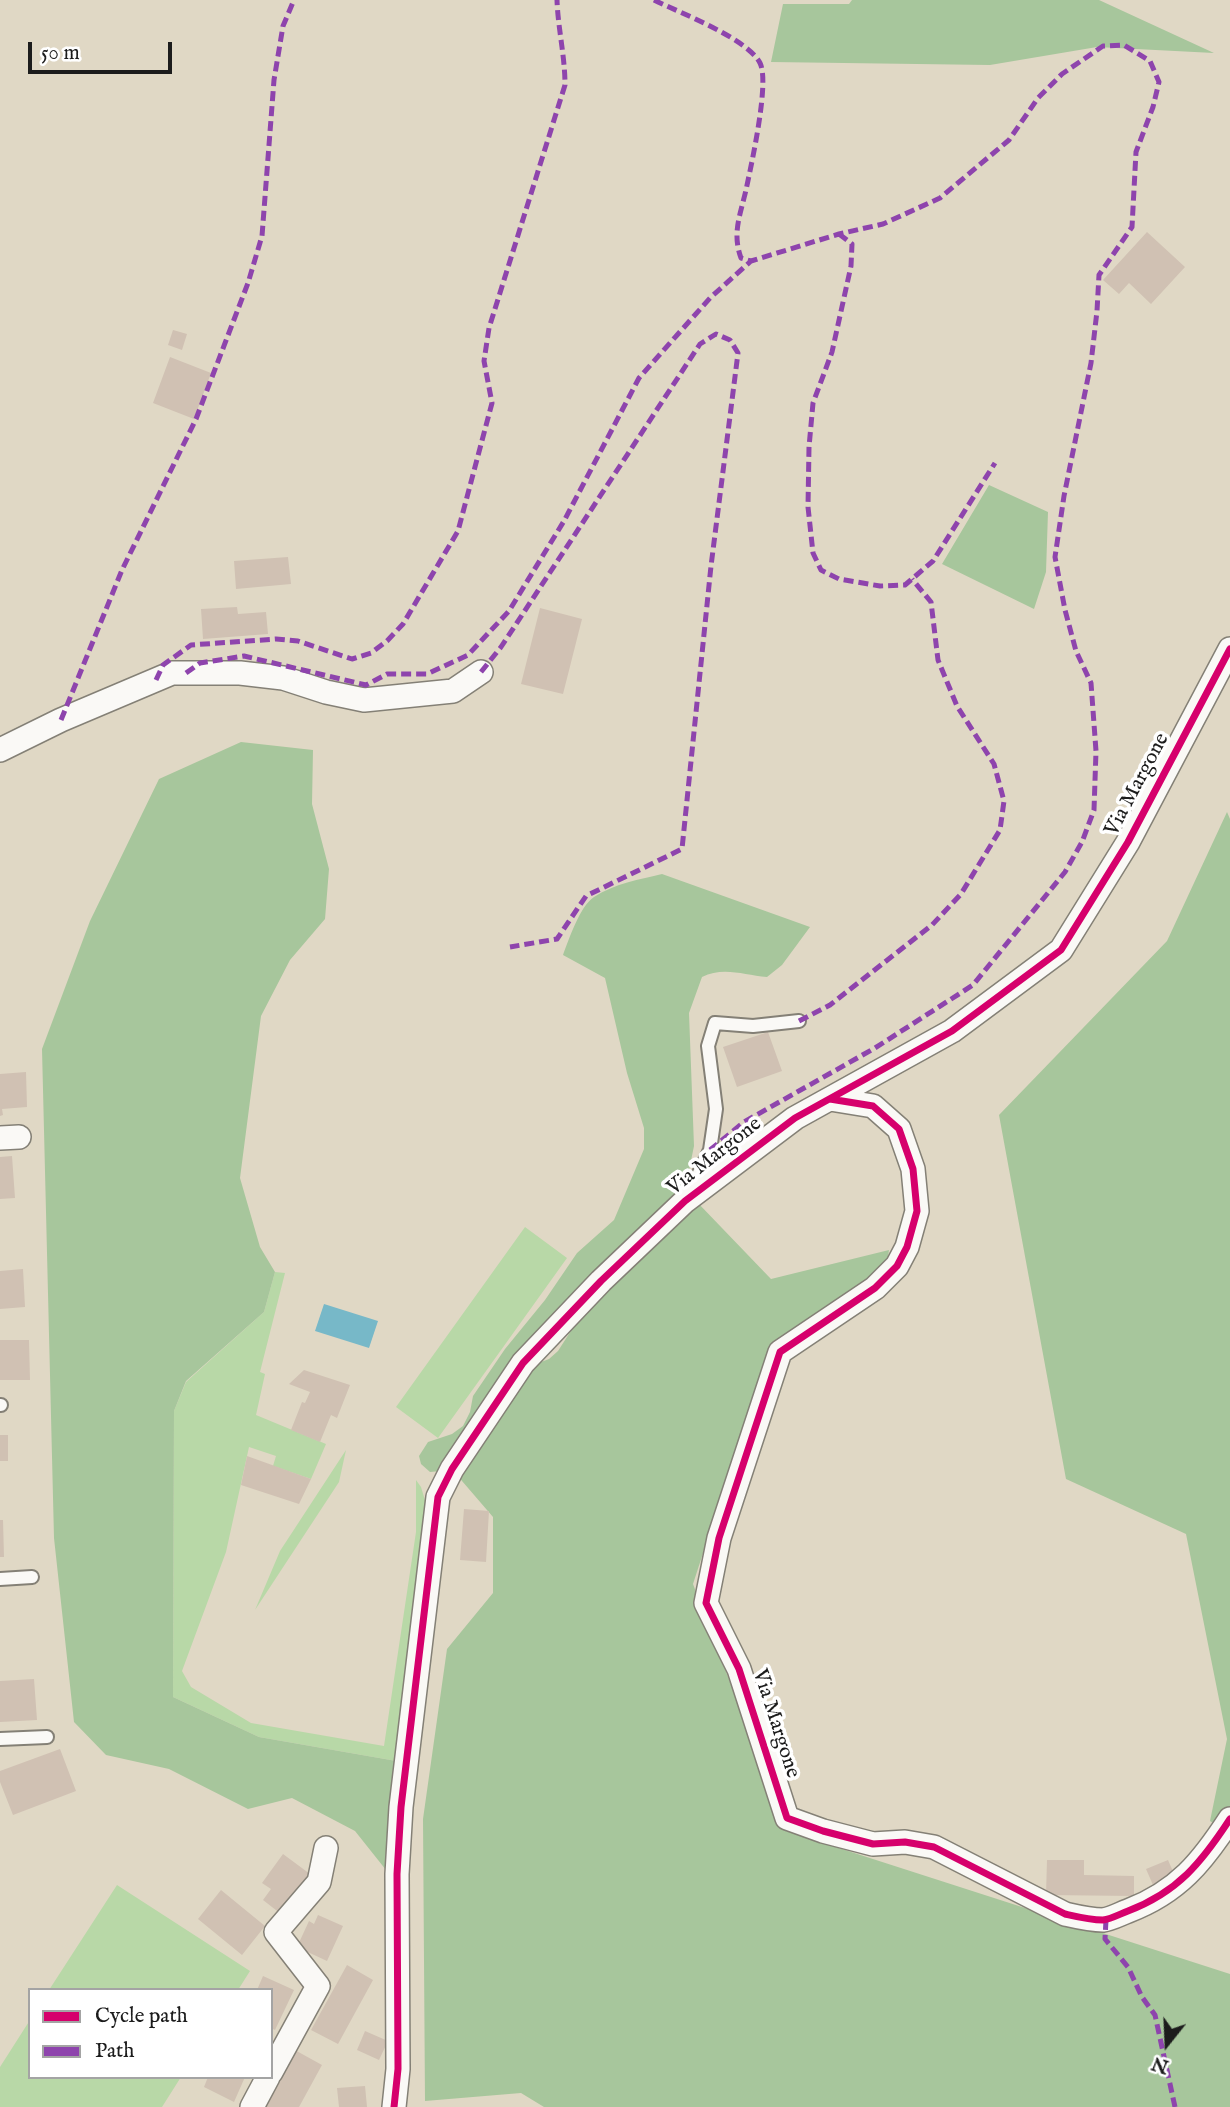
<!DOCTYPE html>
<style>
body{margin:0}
#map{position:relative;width:1230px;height:2107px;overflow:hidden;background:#e0d8c5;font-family:"IM FELL English",serif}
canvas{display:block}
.legend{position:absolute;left:28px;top:1988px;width:245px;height:91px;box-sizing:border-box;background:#fff;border:2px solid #a4a4a4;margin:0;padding:9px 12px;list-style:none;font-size:21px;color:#1c1c1c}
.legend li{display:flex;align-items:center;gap:14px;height:35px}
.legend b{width:35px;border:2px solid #a4a4a4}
.north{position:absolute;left:1132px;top:2009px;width:70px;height:70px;-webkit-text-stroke:5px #fff;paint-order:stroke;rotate:198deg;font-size:19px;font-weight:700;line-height:28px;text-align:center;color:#1c1c1c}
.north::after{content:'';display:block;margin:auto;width:24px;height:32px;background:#1c1c1c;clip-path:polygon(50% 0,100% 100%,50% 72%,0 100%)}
.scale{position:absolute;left:28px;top:42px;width:144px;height:32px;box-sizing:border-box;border:4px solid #1c1c1c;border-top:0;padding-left:9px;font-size:21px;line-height:24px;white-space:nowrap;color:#1c1c1c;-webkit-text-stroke:5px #fff;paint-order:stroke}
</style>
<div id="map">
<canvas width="1230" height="2107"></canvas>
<ul class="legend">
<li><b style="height:9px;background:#d6006c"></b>Cycle path</li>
<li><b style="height:9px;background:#8e44ad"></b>Path</li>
</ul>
<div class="north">N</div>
<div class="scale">50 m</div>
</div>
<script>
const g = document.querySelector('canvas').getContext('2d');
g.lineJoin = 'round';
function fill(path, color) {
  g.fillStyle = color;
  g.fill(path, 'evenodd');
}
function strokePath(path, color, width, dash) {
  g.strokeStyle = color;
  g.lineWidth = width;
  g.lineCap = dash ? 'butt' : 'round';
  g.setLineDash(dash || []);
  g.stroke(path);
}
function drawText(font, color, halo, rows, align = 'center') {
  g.font = font + ' "IM FELL English",serif';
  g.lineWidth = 7;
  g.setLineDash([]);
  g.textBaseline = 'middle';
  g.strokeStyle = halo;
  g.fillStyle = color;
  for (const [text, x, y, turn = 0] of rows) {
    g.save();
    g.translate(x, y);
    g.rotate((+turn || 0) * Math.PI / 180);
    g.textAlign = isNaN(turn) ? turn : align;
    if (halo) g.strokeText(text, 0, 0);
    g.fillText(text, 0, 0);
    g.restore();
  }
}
fill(new Path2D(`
 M 525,1227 L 567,1258 L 438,1438 L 396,1407 Z
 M 275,1272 L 285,1273 L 260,1372 L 265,1374 L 256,1415 L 326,1444 L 311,1479 L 273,1466 L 276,1456 L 249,1447 L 226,1552 L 182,1671 L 191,1687 L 251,1723 L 384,1746 L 416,1532 L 416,1480 L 421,1487 L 427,1507 L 402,1762 L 259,1737 L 173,1697 L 174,1411 L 186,1382 L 264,1312 Z
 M 346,1450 L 339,1482 L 255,1610 L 280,1551 Z
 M 117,1885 L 250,1971 L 238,1990 L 49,1990 Z
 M 30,2020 L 30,2077 L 181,2077 L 162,2107 L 0,2107 L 0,2067 Z`), '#b8d8a7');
fill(new Path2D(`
 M 852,0 L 1099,0 L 1214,53 L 1097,47 L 990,65 L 771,62 L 783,4 L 849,4 Z
 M 989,485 L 1048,512 L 1046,572 L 1034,609 L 942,564 Z
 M 241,742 L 313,750 L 312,804 L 329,869 L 325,919 L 290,960 L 261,1016 L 240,1178 L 260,1247 L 275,1272 L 264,1312 L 186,1381 L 174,1411 L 173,1697 L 259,1737 L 402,1762 L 390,1875 L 355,1831 L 292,1798 L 248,1809 L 169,1769 L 106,1755 L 74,1722 L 54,1538 L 42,1049 L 90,921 L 159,779 Z
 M 1227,812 L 1230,819 L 1230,1834 L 1210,1821 L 1227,1739 L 1186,1534 L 1066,1479 L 999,1115 L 1167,941 Z
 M 662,874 L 810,927 L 782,965 L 767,977 C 744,975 723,966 702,977 L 689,1013 L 694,1146 L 685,1190 L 441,1471 L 430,1472 L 421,1464 L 419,1456 L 428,1442 L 452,1434 L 463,1426 L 470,1412 L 473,1396 L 505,1349 L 545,1300 L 577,1253 L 614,1220 L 644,1149 L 644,1128 L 627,1073 L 605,978 L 563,955 C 569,939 580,906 594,897 C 613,884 641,879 662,874 Z
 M 697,1202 L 771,1279 L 889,1250 L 887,1263 L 871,1283 L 768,1353 L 693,1584 L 786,1831 L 1230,1974 L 1230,2107 L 544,2107 L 521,2093 L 425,2101 L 423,1819 L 447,1649 L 493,1593 L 493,1517 L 456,1474 L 528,1367 L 549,1359 L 558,1351 L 592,1298 Z`), '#a7c69c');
fill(new Path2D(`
 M 324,1304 L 378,1321 L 369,1348 L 315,1331 Z`), '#77b8c8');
fill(new Path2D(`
 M 1147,232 L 1185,267 L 1151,304 L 1129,283 L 1119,294 L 1103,280 Z
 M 173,330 L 187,334 L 182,350 L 168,345 Z
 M 170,357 L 211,373 L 194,419 L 153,403 Z
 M 288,557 L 291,584 L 236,589 L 234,561 Z
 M 237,607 L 238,614 L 266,612 L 268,634 L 203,639 L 201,609 Z
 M 540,608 L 582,619 L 563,694 L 521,684 Z
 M 768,1032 L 782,1071 L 737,1087 L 723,1047 Z
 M 26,1072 L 27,1107 L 2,1109 L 3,1115 L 0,1116 L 0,1074 Z
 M 12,1156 L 15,1198 L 0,1199 L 0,1157 Z
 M 23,1269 L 25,1307 L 0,1309 L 0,1271 Z
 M 0,1340 L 29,1340 L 30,1380 L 0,1380 Z
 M 304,1370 L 350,1385 L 337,1418 L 331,1415 L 320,1442 L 291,1430 L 302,1402 L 305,1403 L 310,1392 L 289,1384 Z
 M 0,1435 L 8,1435 L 8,1461 L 0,1461 Z
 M 247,1456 L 311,1479 L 299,1504 L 241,1485 Z
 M 464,1509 L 489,1511 L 486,1562 L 460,1560 Z
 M 0,1520 L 3,1520 L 4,1557 L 0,1557 Z
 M 34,1679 L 37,1720 L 0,1722 L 0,1681 Z
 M 60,1749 L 76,1791 L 13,1815 L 0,1782 L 0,1771 Z
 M 283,1854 L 310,1874 L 281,1914 L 263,1900 L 271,1889 L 262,1883 Z
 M 1047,1860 L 1084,1860 L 1084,1875 L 1134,1876 L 1134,1896 L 1046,1895 Z
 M 1168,1860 L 1175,1876 L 1153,1885 L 1146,1869 Z
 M 221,1890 L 265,1926 L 242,1955 L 198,1919 Z
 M 318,1915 L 343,1926 L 327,1961 L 297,1947 L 309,1921 L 314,1924 Z
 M 347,1965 L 373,1980 L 338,2044 L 311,2030 Z
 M 263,1976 L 294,1990 L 275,2030 L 271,2028 L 271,1990 L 257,1990 Z
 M 365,2031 L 388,2041 L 379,2060 L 357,2050 Z
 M 293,2049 L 322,2065 L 299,2107 L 261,2107 Z
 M 208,2077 L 245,2077 L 234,2102 L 204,2087 Z
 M 365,2086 L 367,2107 L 339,2107 L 337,2088 Z`), '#d0c1b3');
const service = new Path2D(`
 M 689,1194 L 710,1150 L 716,1109 L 708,1046 L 715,1023 L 753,1026 L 799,1021
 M 0,1405 L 1,1405
 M 0,1579 L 32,1577
 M 0,1739 L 47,1737`);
const minor = new Path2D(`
 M 0,750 L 61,720 L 172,673 L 240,673 L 283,678 L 326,692 L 364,700 L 453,691 L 481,672
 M 830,1099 L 873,1106 L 899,1129 L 913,1169 L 917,1211 L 907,1247 L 897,1266 L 875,1288 L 780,1352 L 719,1538 L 706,1603 L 739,1669 L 787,1818 L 823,1831 L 873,1844 L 905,1842 L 934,1847 L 1065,1914 C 1078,1917 1090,1920 1103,1920 C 1111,1919 1120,1914 1128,1911 C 1178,1892 1202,1862 1230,1819
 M 0,1138 L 19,1137
 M 271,2072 L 318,1986 L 276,1932 L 319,1882 L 326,1848
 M 252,2107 L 268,2077
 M 394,2107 L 398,2069 L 397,1874 L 401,1807 L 438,1497 L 452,1469 L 523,1363 L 601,1281 L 685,1201 L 795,1118 L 952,1031 L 1061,950 L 1128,842 L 1230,649`);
strokePath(service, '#848076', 16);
strokePath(minor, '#848076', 26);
strokePath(service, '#faf9f6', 12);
strokePath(minor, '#faf9f6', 23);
strokePath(new Path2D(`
 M 654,0 C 680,13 747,38 760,63 C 770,82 751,166 746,190 C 740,216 732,233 741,258 L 751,261 L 839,234 L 883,224 L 940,198 L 1009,140 L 1038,98 L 1062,74 L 1103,46 L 1124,45 L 1150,61 L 1159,82 L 1153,107 L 1136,152 L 1132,227 L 1099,275 L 1097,311 L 1091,363 L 1064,496 L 1055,557 L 1065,610 L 1076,651 L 1091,683 L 1096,751 L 1094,810 L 1082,842 L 1065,872 L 973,985 L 875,1048 L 744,1122 L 710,1150
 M 839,234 L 852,244 L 851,266 L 832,352 L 813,403 L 809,447 L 808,507 L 813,553 L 821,570 L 839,579 L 880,586 L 905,585 L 933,561 L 995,463
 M 481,672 L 501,647 L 700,344 L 716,334 L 730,340 L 738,353 L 711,566 L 682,849 L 586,896 L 557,939 L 510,947
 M 186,673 L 200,663 L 244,656 L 366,685 L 387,674 L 427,674 L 468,655 L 509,611 L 564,521 L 639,378 L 710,298 L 751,261
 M 156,680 L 163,665 L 191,645 L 276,639 L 298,641 L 352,659 L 371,653 L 387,641 L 403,624 L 458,531 L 492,403 L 484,361 L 489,328 L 565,85 C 565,56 558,29 557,0
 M 61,720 L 122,570 L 196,419 L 248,283 L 262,236 L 274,80 L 283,26 L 294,0
 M 799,1021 L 830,1005 L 932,925 L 961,894 L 1000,830 L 1004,801 L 994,764 L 957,706 L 938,660 L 931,602 L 912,579
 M 1106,1920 L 1105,1939 L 1128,1967 L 1142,1997 L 1155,2015 L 1175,2107`), '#8e44ad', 5, [10, 5]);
strokePath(new Path2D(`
 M 830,1099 L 873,1106 L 899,1129 L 913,1169 L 917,1211 L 907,1247 L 897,1266 L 875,1288 L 780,1352 L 719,1538 L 706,1603 L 739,1669 L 787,1818 L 823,1831 L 873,1844 L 905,1842 L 934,1847 L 1065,1914 C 1078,1917 1090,1920 1103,1920 C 1111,1919 1120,1914 1128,1911 C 1178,1892 1202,1862 1230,1819
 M 394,2107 L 398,2069 L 397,1874 L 401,1807 L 438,1497 L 452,1469 L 523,1363 L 601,1281 L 685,1201 L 795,1118 L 952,1031 L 1061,950 L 1128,842 L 1230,649`), '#d6006c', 7);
drawText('21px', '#1c1c1c', '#fff', [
 ["Via Margone",1138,785,-62],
 ["Via Margone",715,1157,-38],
 ["Via Margone",775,1724,72]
]);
</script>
